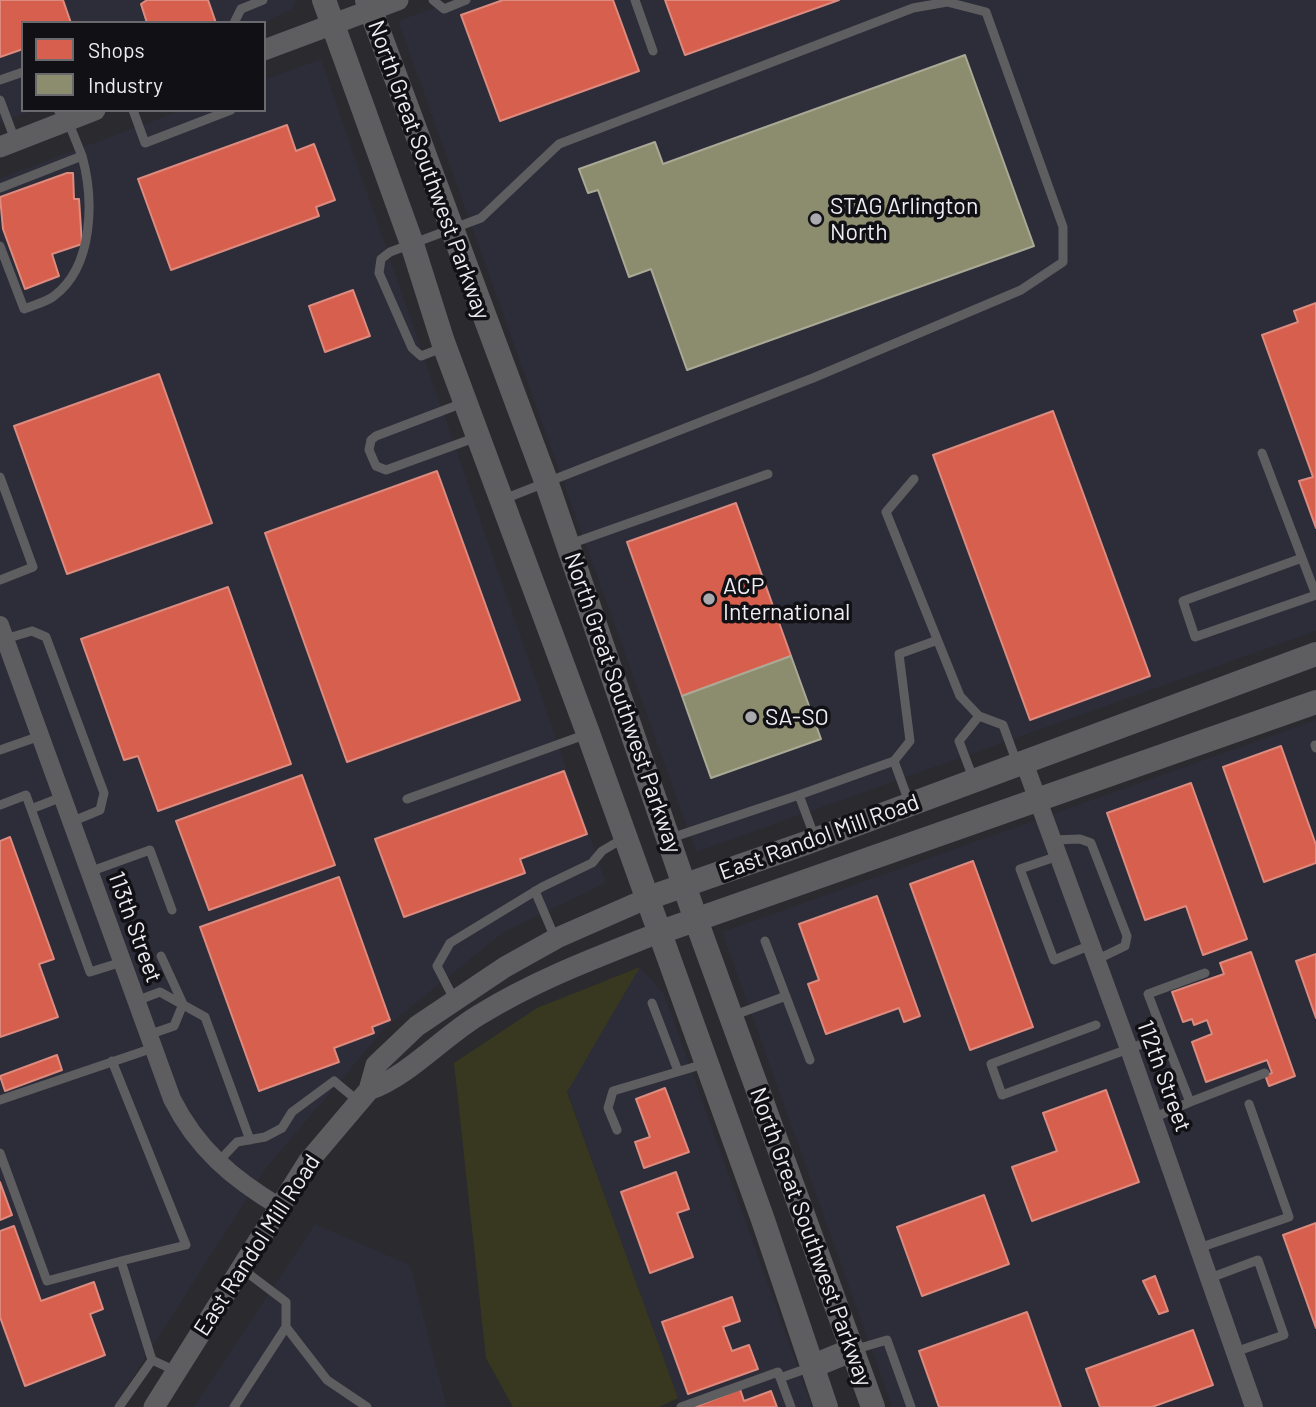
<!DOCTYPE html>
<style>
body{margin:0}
#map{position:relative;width:1316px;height:1407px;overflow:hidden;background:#2a2a2f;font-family:Barlow,sans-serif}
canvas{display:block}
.legend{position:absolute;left:21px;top:21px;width:245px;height:91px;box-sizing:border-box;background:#111115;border:2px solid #69696e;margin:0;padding:9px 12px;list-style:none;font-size:21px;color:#ededf3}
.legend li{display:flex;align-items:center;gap:14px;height:35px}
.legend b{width:35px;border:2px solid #69696e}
</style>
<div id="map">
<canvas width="1316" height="1407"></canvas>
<ul class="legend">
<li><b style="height:19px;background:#d6604d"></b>Shops</li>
<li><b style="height:19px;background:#8c8c6e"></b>Industry</li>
</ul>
</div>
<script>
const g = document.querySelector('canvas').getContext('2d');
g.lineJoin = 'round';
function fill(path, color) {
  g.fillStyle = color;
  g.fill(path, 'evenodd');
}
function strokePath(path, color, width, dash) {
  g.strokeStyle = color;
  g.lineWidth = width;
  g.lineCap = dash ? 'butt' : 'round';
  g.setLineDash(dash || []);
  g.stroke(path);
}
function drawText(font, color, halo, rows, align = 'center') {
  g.font = font + ' Barlow,sans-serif';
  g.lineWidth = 7;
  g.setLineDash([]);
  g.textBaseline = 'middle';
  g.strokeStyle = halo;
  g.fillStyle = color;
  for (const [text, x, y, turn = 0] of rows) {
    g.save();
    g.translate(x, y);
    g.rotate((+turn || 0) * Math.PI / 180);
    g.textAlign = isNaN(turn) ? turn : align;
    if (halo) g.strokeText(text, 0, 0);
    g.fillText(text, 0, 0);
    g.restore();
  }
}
fill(new Path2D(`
 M 0,0 L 297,0 L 292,9 L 263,23 L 23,23 L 23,110 L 35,110 L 0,123 Z
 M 456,0 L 1316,0 L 1316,631 L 696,852 L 398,21 Z
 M 321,59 L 606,883 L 504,932 L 385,1028 L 267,1167 L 114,1407 L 0,1407 L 0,178 L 182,110 L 264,110 L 264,80 Z
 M 1316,720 L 1316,1407 L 892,1407 L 722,932 Z
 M 640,967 L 664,994 L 812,1407 L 681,1407 L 567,1091 Z
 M 315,1224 L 410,1265 L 447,1407 L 194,1407 Z`), '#2d2d3a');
fill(new Path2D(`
 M 640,967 L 567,1092 L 678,1398 L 659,1407 L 513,1407 L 486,1358 L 454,1063 L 537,1008 Z`), '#383820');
const shops = new Path2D(`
 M 0,0 L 63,0 L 71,23 L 23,23 L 23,49 L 0,57 Z
 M 147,0 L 208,0 L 216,23 L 147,23 L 141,4 Z
 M 503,0 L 613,0 L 639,71 L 500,121 L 461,15 Z
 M 665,0 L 839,0 L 685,55 Z
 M 287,125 L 296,151 L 314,144 L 335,200 L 316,207 L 319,216 L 171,270 L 138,179 Z
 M 67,173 L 73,173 L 74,199 L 79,199 L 82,244 L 52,254 L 59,276 L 25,289 L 3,229 L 0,197 Z
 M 353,290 L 370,336 L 325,352 L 309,306 Z
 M 1316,303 L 1316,528 L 1299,481 L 1313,477 L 1262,335 L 1298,322 L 1294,311 Z
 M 159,374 L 212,523 L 67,574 L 14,426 Z
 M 1053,411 L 1150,676 L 1030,720 L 933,455 Z
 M 437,471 L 520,700 L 347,762 L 265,533 Z
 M 736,503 L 791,656 L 682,696 L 627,542 Z
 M 228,587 L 291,764 L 158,811 L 138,756 L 124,760 L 81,639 Z
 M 1281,746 L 1316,845 L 1316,863 L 1264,882 L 1223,767 Z
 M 564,771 L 587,834 L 520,859 L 525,873 L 404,917 L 375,839 Z
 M 302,775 L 335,865 L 209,910 L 176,821 Z
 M 1191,783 L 1247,939 L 1203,955 L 1186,906 L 1145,920 L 1107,813 Z
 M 10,837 L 54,959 L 39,964 L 58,1017 L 0,1037 L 0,841 Z
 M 973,861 L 1033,1027 L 970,1050 L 910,884 Z
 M 339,877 L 390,1020 L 372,1027 L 374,1033 L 334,1048 L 339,1062 L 259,1091 L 200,927 Z
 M 877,896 L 920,1016 L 904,1022 L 899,1008 L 826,1034 L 808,984 L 819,980 L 799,924 Z
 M 1251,952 L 1295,1076 L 1269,1086 L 1265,1075 L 1272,1073 L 1267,1060 L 1206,1082 L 1192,1042 L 1212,1034 L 1207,1020 L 1194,1025 L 1192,1019 L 1183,1022 L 1172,992 L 1224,974 L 1220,963 Z
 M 1316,954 L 1316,1018 L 1296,961 Z
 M 57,1055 L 62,1070 L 5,1091 L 0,1076 Z
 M 665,1088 L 689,1152 L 644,1168 L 635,1142 L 650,1137 L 636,1099 Z
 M 1106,1090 L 1139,1182 L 1032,1221 L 1012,1167 L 1057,1151 L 1043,1113 Z
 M 676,1172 L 689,1209 L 677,1213 L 693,1257 L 650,1273 L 621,1192 Z
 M 0,1182 L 12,1215 L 0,1220 Z
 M 984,1195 L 1009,1264 L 922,1296 L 897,1227 Z
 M 1316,1223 L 1316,1328 L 1283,1235 Z
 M 14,1226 L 41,1301 L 94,1282 L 103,1309 L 90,1314 L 105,1355 L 25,1386 L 0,1317 L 0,1231 Z
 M 1155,1276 L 1168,1311 L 1159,1314 L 1143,1281 Z
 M 732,1297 L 740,1321 L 723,1327 L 732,1351 L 749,1345 L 758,1369 L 688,1394 L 662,1322 Z
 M 1027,1312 L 1061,1407 L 939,1407 L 919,1351 Z
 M 1193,1330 L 1213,1385 L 1152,1407 L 1100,1407 L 1086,1369 Z
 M 740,1389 L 744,1401 L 771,1391 L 777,1407 L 695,1407 Z`);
fill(shops, '#d6604d');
strokePath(shops, '#dd8a7f', 2);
const industry = new Path2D(`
 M 965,55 L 1034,246 L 687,370 L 651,269 L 629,277 L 598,190 L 588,193 L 579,169 L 655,142 L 663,164 Z
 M 791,656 L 821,739 L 711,778 L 682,696 Z`);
fill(industry, '#8c8c6e');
strokePath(industry, '#a9a996', 2);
strokePath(new Path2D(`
 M 433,0 L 444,9 L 466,0
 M 635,0 L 653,51
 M 234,23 L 241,9 L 263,0
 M 0,80 L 23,72
 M 0,100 L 15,140
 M 133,110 L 145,143 L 231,110
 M 0,188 L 82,156 L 68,121 L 58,110
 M 0,246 L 24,309 C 33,305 47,302 54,296 C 94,266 94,199 82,156
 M 442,348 L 421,356 L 412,348 L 379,273 L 381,259 L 390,252 L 481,218 L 559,144 L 913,8 L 947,2 L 986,12 L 1063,227 L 1063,262 L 1021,290 L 813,378 L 504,499
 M 463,403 L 376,436 L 371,440 L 369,450 L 376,466 L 386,470 L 477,437
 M 1262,453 L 1316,595 L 1195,637 L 1183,601 L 1302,558
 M 0,477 L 33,567 L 0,580
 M 914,479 L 886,512 L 960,696 L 979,716 L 1003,725 L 1017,763
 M 570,544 L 768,474
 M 5,639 L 32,631 L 46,637 L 104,793 L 100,810 L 71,822
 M 1315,745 L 1316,748
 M 0,750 L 40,736
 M 894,761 L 909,802
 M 973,778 L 959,741 L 979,716
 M 799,795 L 894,761 L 910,741 L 899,654 L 935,641
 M 407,799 L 587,734
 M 0,805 L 26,795 L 90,972 L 122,962
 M 31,809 L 62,797
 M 671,838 L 799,795 L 815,838
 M 1052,840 L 1080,839 L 1091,843 L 1127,936 L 1125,946 L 1096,960
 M 1058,856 L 1020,869 L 1054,960 L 1091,945
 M 89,872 L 150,850 L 172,910
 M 535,891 L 555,938
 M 765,941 L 810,1060
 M 454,999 L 437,966 L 450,943 L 542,887 L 592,863 L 602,851 L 624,838
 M 136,1001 L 160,992 L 205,1017 L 250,1140
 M 652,1003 L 678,1071
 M 732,1016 L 786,996
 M 1096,1025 L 991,1064 L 1002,1095 L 1164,1036 L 1148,994 L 1205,973
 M 148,1035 L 174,1026 L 183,1004 L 161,956
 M 112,1061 L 186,1245 L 121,1261 L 152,1360
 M 0,1100 L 153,1048
 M 1190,1102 L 1265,1073
 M 1153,1118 L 1190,1102 L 1164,1036
 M 617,1130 L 608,1108 L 613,1091 L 704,1064
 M 0,1153 L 47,1281 L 121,1261
 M 218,1162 L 237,1142 L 265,1137 L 282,1128 L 292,1112 L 334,1081 L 358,1101
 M 1199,1248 L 1289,1217 L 1249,1104
 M 1210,1278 L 1258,1260 L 1284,1335 L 1235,1352
 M 286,1327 L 327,1380 L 367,1407
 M 853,1350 L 887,1340 L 911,1407
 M 780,1378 L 811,1367
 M 119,1407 L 152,1360 L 176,1371
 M 234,1407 L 286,1327 L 286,1302 L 241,1268
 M 681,1407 L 778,1372 L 791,1407`), '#5e5e61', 9);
strokePath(new Path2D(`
 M 0,625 L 172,1099 C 197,1149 233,1179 280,1207
 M 1024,762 L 1129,1049 L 1254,1407`), '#5e5e61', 18);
strokePath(new Path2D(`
 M 264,50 L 398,0
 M 0,147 L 95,110
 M 369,1090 C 410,1075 441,1038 479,1015 C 538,979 595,958 658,933
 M 154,1407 L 308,1162 L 369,1090 L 376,1065 L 417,1026 L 505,967 L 557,938 L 648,898`), '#5e5e61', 21);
strokePath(new Path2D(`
 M 324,0 L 412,244 L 443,342 L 588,733 L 763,1220 L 826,1407
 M 367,0 L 546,481 L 696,920 L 873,1407
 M 648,898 L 806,843 L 1316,654
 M 658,933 L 1316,702
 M 813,1366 L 852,1350`), '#5e5e61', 24);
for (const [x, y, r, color] of [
 [816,219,7,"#a9a9ae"],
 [709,599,7,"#a9a9ae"],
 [751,717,7,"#a9a9ae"]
]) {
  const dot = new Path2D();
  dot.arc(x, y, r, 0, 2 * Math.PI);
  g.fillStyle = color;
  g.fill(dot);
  strokePath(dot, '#111115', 2.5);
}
drawText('23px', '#ededf3', '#111115', [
 ["North Great Southwest Parkway",429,170,70],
 ["North Great Southwest Parkway",623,703,71],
 ["East Randol Mill Road",819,837,-20],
 ["113th Street",135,927,70],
 ["112th Street",1164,1076,70],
 ["North Great Southwest Parkway",811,1237,70],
 ["East Randol Mill Road",257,1245,-57]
]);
drawText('23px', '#ededf3', '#111115', [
 ["STAG Arlington",830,206],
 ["North",830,232],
 ["ACP",723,586],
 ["International",723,612],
 ["SA-SO",765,717]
], 'left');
</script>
